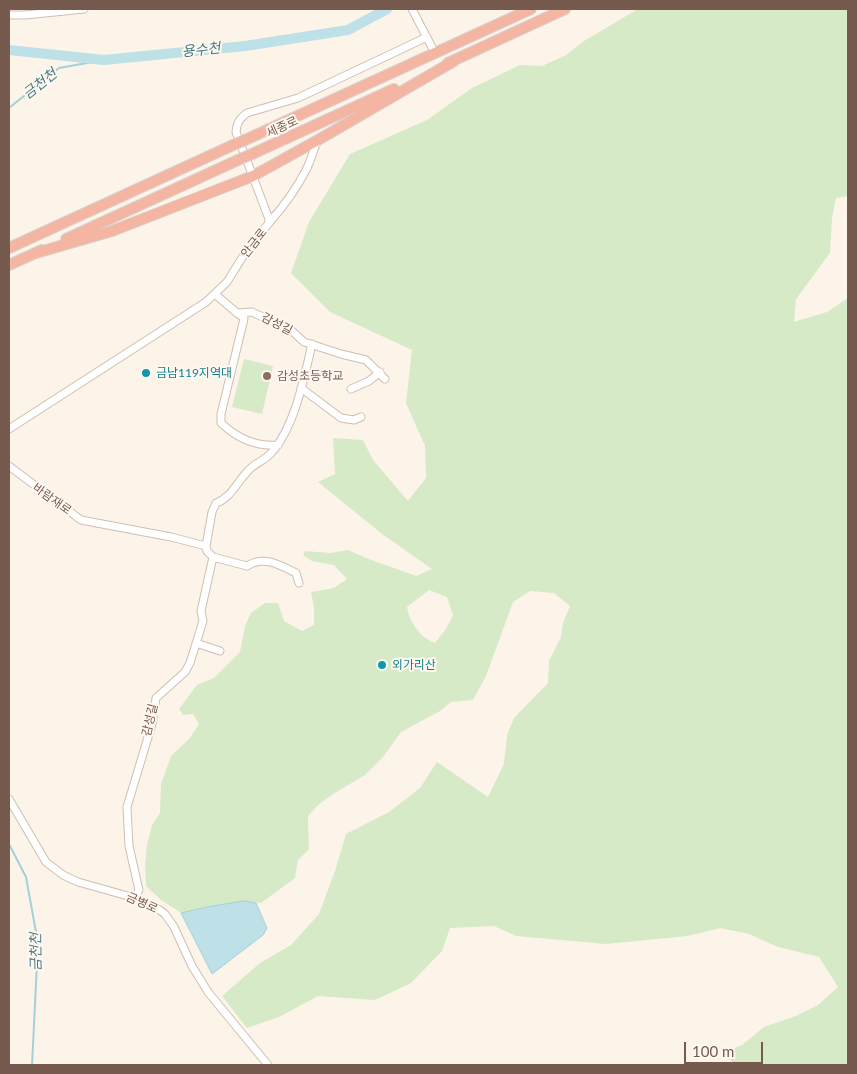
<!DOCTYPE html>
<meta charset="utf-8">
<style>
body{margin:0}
#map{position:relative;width:857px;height:1074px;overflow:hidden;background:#fcf4e9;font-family:Lato,sans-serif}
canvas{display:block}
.frame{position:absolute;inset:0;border:10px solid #765a4d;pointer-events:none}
.scale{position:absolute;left:684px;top:1042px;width:79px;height:22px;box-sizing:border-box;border:2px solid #765a4d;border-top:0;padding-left:6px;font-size:15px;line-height:18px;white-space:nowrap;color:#765a4d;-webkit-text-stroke:4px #fff8f0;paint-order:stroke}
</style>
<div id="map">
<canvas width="857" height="1074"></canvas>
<div class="frame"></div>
<div class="scale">100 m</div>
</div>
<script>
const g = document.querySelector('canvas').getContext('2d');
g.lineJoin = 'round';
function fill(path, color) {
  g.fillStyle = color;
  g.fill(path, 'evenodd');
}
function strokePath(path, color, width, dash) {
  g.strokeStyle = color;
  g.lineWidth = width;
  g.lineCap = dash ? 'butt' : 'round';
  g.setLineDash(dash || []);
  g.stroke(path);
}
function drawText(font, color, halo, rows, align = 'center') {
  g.font = font + ' Lato,"Noto Sans KR",sans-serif';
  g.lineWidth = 4;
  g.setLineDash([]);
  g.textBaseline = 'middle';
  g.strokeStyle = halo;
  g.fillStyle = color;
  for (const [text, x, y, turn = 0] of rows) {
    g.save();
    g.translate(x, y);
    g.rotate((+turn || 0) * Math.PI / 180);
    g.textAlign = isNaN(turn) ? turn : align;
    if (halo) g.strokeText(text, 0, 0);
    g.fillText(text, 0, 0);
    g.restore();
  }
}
fill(new Path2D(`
 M 638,9 L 848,9 L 848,196 L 836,198 L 832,218 L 830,253 L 796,299 L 794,322 L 827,312 L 848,298 L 848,1065 L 734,1065 L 725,1052 L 742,1045 L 764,1027 L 796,1016 L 818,1005 L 838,987 L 819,957 L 778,947 L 749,934 L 720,928 L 688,936 L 606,944 L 516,936 L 494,926 L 450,928 L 442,951 L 411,983 L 375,1000 L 318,996 L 279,1017 L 247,1028 L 222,996 L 260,963 L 291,945 L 319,914 L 335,871 L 346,834 L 389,812 L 420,788 L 437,762 L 488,797 L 504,764 L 507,735 L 514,718 L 548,683 L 549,661 L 561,637 L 563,623 L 570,606 L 554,593 L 530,591 L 513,602 L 486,676 L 473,700 L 451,702 L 440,711 L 401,732 L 383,757 L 365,775 L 333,794 L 318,805 L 308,816 L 309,849 L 298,860 L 295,878 L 261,903 C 234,901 207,907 181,913 L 161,900 L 146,886 L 145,865 L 147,845 L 152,825 L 160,813 L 161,784 L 171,756 L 189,739 L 199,724 L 193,714 L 183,715 L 179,709 L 197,685 L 214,678 L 240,652 L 245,626 L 251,613 L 265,603 L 278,603 L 284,621 L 302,631 L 314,625 L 314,607 L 311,592 L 334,588 L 347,579 L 334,565 L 312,561 L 303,555 L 305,551 L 331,553 L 348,550 L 366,558 L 416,576 L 432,569 L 382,534 L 318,482 L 335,474 L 333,438 L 363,440 L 373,460 L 408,501 L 426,478 L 425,446 L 406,403 L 412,350 L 330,312 L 291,273 L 309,222 L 350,154 L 427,120 L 472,88 L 520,65 L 542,66 L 566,55 L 584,41 ZM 429,590 L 447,597 L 453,615 L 446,629 L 435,643 C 420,638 409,621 407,607 Z
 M 244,359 L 273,366 L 262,414 L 232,407 Z`), '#d6eac7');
const water = new Path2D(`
 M 244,901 L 256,903 L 267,928 L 263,935 L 212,974 L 181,913 L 207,907 Z`);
fill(water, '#bde1e6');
strokePath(water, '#a4d1d7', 1);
strokePath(new Path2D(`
 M 9,108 L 59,68 L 104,60
 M 9,844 L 26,877 L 38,943 L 32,1065`), '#a4d1d7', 2);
strokePath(new Path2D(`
 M 9,50 L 104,60 L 245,46 L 348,30 L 387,9`), '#bde1e6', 10);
const minor = new Path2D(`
 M 412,9 L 435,53
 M 9,15 L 25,15 L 84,9
 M 269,223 C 283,207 296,190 306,170 C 311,161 313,150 318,140
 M 216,295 L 237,313 L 252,312 L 292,331 L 304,342 L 341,354 L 366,360 L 385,379
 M 237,313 L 244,318 L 243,323 L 221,414 L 221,423 C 236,437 256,447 278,445
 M 301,388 L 341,418 L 354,420 L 361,417
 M 351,389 L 369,381 L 380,372
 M 9,429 L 206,302 L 227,282 L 245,253 L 269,223 L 269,219 L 236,132 C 237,123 239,119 247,113 L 298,98 L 427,37
 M 9,466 L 81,520 L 171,537 L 206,546
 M 213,557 L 247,566 C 264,555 280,565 296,573 L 299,583
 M 196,643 L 220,651
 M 9,799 L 46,862 L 63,875 L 78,882 L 135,898 L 158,909 L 165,914 L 174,927 L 192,966 L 208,992 L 268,1065
 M 135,898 L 139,890 L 129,846 L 127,807 L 152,724 L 156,698 L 185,672 L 190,663 L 203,621 L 201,611 L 213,557 L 207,551 L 206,546 L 212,512 L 216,503 C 231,498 237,482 248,471 C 254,463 265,461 272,452 C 295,426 304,378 312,344`);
const highway = new Path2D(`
 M 448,63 L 565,9
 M 245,140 L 531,9
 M 252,154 L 394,89
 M 66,239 L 238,160
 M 9,248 L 231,146
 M 36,253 L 112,231 L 253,176 L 318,140 L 454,61
 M 9,265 L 42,250`);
strokePath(minor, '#d0beb1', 9);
strokePath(highway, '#d9d1cd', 12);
strokePath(minor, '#fff', 7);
strokePath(highway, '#f4b5a2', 10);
const highwayBridge = new Path2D(`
 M 231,146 L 245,140
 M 238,160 L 252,154`);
strokePath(highwayBridge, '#d9d1cd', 12, []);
strokePath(highwayBridge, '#f4b5a2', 10);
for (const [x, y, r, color] of [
 [146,373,5,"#0f9aa8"],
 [267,376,5,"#8d6e63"],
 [382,665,5,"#0f9aa8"]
]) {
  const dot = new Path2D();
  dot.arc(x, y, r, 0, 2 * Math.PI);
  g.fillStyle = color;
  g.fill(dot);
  strokePath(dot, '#fff8f0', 2);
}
drawText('12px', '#765a4d', '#fff8f0', [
 ["세종로",282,127,-25],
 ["안금로",254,243,-52],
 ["감성길",277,324,28],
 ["바람재로",52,499,36],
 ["감성길",150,720,-77],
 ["금병로",142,903,24]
]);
drawText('12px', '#0d838f', '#fff8f0', [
 ["금남119지역대",156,373],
 ["외가리산",392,665]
], 'left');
drawText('12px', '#785e54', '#fff8f0', [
 ["감성초등학교",277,376]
], 'left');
drawText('italic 14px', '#437a82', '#fff8f0', [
 ["용수천",201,50,-6],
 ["금천천",40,84,-38],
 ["금천천",36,952,-91]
]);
</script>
